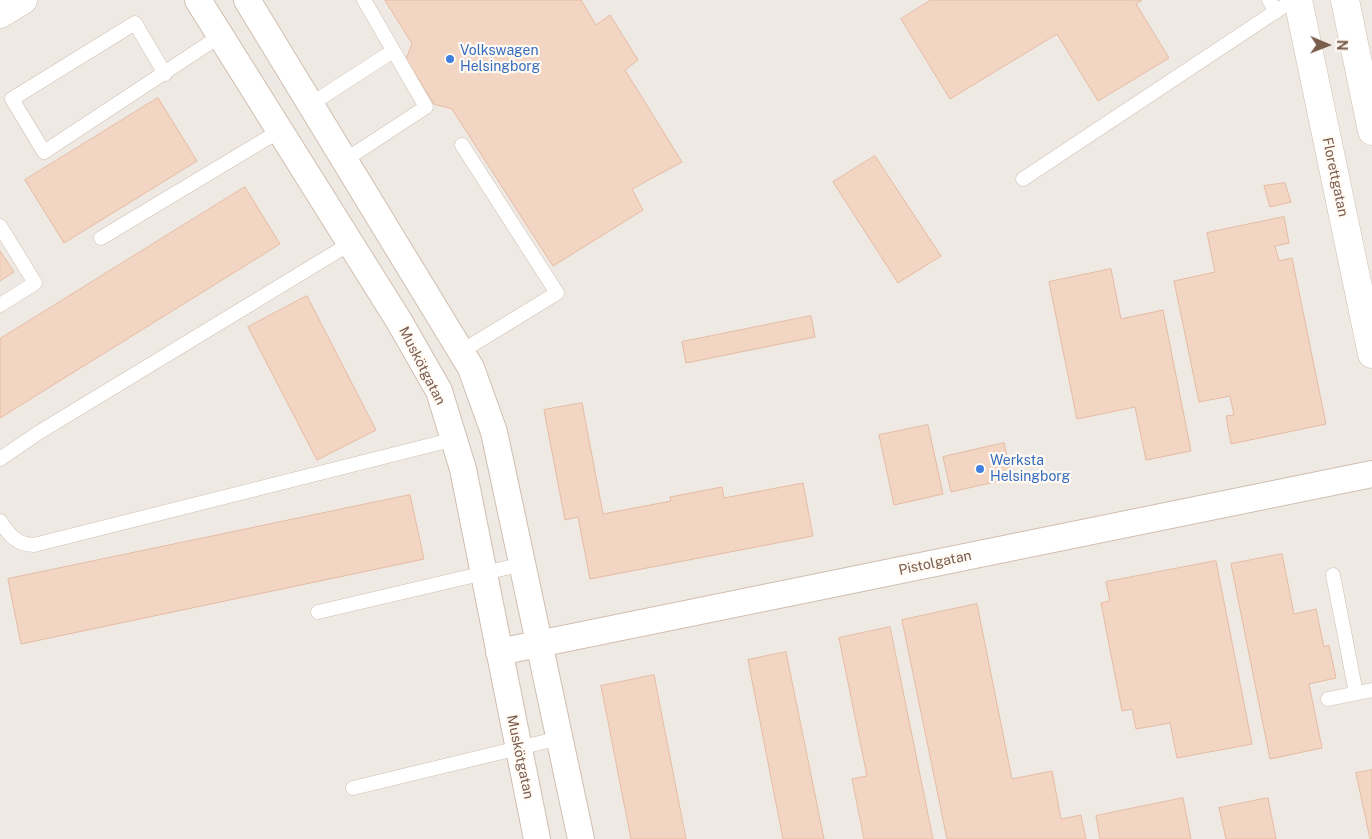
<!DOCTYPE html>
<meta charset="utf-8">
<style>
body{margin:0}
#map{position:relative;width:1372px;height:839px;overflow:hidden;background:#fdf6ec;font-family:"Public Sans",sans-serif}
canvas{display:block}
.north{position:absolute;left:1302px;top:20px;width:50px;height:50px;-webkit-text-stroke:4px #fffaf3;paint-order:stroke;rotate:91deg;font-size:14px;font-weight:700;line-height:20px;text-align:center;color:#7a5c4d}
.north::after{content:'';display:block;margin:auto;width:18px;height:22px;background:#7a5c4d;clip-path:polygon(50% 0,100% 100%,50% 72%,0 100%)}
</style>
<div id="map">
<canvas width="1372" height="839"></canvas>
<div class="north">N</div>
</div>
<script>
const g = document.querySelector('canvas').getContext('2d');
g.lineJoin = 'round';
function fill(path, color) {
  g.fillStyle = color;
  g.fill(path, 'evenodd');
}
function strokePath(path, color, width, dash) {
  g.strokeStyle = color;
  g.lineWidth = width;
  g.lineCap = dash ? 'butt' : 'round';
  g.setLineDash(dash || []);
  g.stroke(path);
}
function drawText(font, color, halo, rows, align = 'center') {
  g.font = font + ' "Public Sans",sans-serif';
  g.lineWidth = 4.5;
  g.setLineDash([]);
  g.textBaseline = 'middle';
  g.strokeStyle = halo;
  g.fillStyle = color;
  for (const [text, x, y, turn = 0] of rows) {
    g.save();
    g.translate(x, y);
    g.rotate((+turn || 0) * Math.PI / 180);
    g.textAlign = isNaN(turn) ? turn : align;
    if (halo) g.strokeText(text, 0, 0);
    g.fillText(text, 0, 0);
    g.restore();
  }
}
fill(new Path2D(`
 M 0,0 L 1372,0 L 1372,839 L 0,839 Z`), '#efe9e4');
const building = new Path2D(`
 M 385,0 L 581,0 L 596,25 L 610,15 L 638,60 L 625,70 L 682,162 L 632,189 L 643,210 L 553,266 L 452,109 L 434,104 L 406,59 L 412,44 Z
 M 931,0 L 1142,0 L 1136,4 L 1169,58 L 1098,101 L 1057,34 L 950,99 L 901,19 Z
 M 158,98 L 197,161 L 64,243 L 25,180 Z
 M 875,156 L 941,256 L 898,283 L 833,182 Z
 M 1285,183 L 1291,202 L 1270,207 L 1264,186 Z
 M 245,187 L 280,244 L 0,418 L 0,339 Z
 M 1284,217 L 1289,243 L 1275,246 L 1279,261 L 1292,258 L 1326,424 L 1231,444 L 1226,416 L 1234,415 L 1230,396 L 1199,402 L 1174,281 L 1215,272 L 1207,233 Z
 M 0,251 L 14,272 L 0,281 Z
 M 1111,269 L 1121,319 L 1163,310 L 1191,451 L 1146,460 L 1135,407 L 1077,419 L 1049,282 Z
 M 307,296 L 376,430 L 317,460 L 248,327 Z
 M 811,316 L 815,337 L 686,363 L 682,342 Z
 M 582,403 L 603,514 L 671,501 L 670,497 L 722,487 L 724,498 L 803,483 L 813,536 L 590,579 L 578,517 L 565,520 L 544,410 Z
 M 928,425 L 943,494 L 894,505 L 879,435 Z
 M 1004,443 L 1012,478 L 951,492 L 943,457 Z
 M 410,495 L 424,559 L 21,644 L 8,579 Z
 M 1282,554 L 1294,614 L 1316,609 L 1324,647 L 1329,645 L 1336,678 L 1309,684 L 1322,748 L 1270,759 L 1231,564 Z
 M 1216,561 L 1252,744 L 1177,758 L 1170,723 L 1136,729 L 1132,709 L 1122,711 L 1101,603 L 1110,601 L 1106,582 Z
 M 977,604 L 1012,779 L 1052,771 L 1061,819 L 1081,815 L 1086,839 L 947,839 L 902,620 Z
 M 890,627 L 933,839 L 864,839 L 852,779 L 867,776 L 839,638 Z
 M 786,652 L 824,839 L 783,839 L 748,660 Z
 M 654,675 L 686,839 L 631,839 L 601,686 Z
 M 1372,770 L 1372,839 L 1370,839 L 1356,773 Z
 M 1183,798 L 1191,839 L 1100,839 L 1096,816 Z
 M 1268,798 L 1276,839 L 1226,839 L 1219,808 Z`);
fill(building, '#f3d5c3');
strokePath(building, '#e6bba3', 1);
const service = new Path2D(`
 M 1269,0 L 1276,12
 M 165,74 L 135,23 L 12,99 L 44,152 L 220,36
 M 311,104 L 393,51
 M 345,160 L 426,107 L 364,0
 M 1023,179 L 1293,0
 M 0,226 L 35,283 L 0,305
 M 101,238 L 281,130
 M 462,351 L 557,293 L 462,145
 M 0,459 L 38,433 L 351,243
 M 0,521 C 10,536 16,544 34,545 L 455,439
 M 1333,575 L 1356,693
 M 318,612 L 523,564
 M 1328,699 L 1372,690
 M 353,788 L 560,738`);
const minor = new Path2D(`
 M 198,0 L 399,321 L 439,391 L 463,469 L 537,839
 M 247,0 L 471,368 L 494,432 L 581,839
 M 499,652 L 1372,474`);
const tertiary = new Path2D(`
 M 1298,0 L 1372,354
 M 1345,0 L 1372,131
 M 0,14 L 23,0`);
strokePath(service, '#d1beb0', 15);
strokePath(minor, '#d1beb0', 28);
strokePath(tertiary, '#d1beb0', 29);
strokePath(service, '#fff', 14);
strokePath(minor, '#fff', 26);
strokePath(tertiary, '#fff', 28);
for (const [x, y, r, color] of [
 [450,59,5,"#3f7fe0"],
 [980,469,5,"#3f7fe0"]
]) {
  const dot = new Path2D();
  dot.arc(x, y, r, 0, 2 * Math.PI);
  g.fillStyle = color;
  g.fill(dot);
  strokePath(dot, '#fffaf3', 2);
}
drawText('14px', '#366cbe', '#fffaf3', [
 ["Volkswagen",460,51],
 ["Helsingborg",460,67],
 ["Werksta",990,461],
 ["Helsingborg",990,477]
], 'left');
drawText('14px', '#7a5c4d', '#fffaf3', [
 ["Florettgatan",1335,177,78],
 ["Muskötgatan",422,366,63],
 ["Pistolgatan",935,563,-12],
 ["Muskötgatan",520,757,78]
]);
</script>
